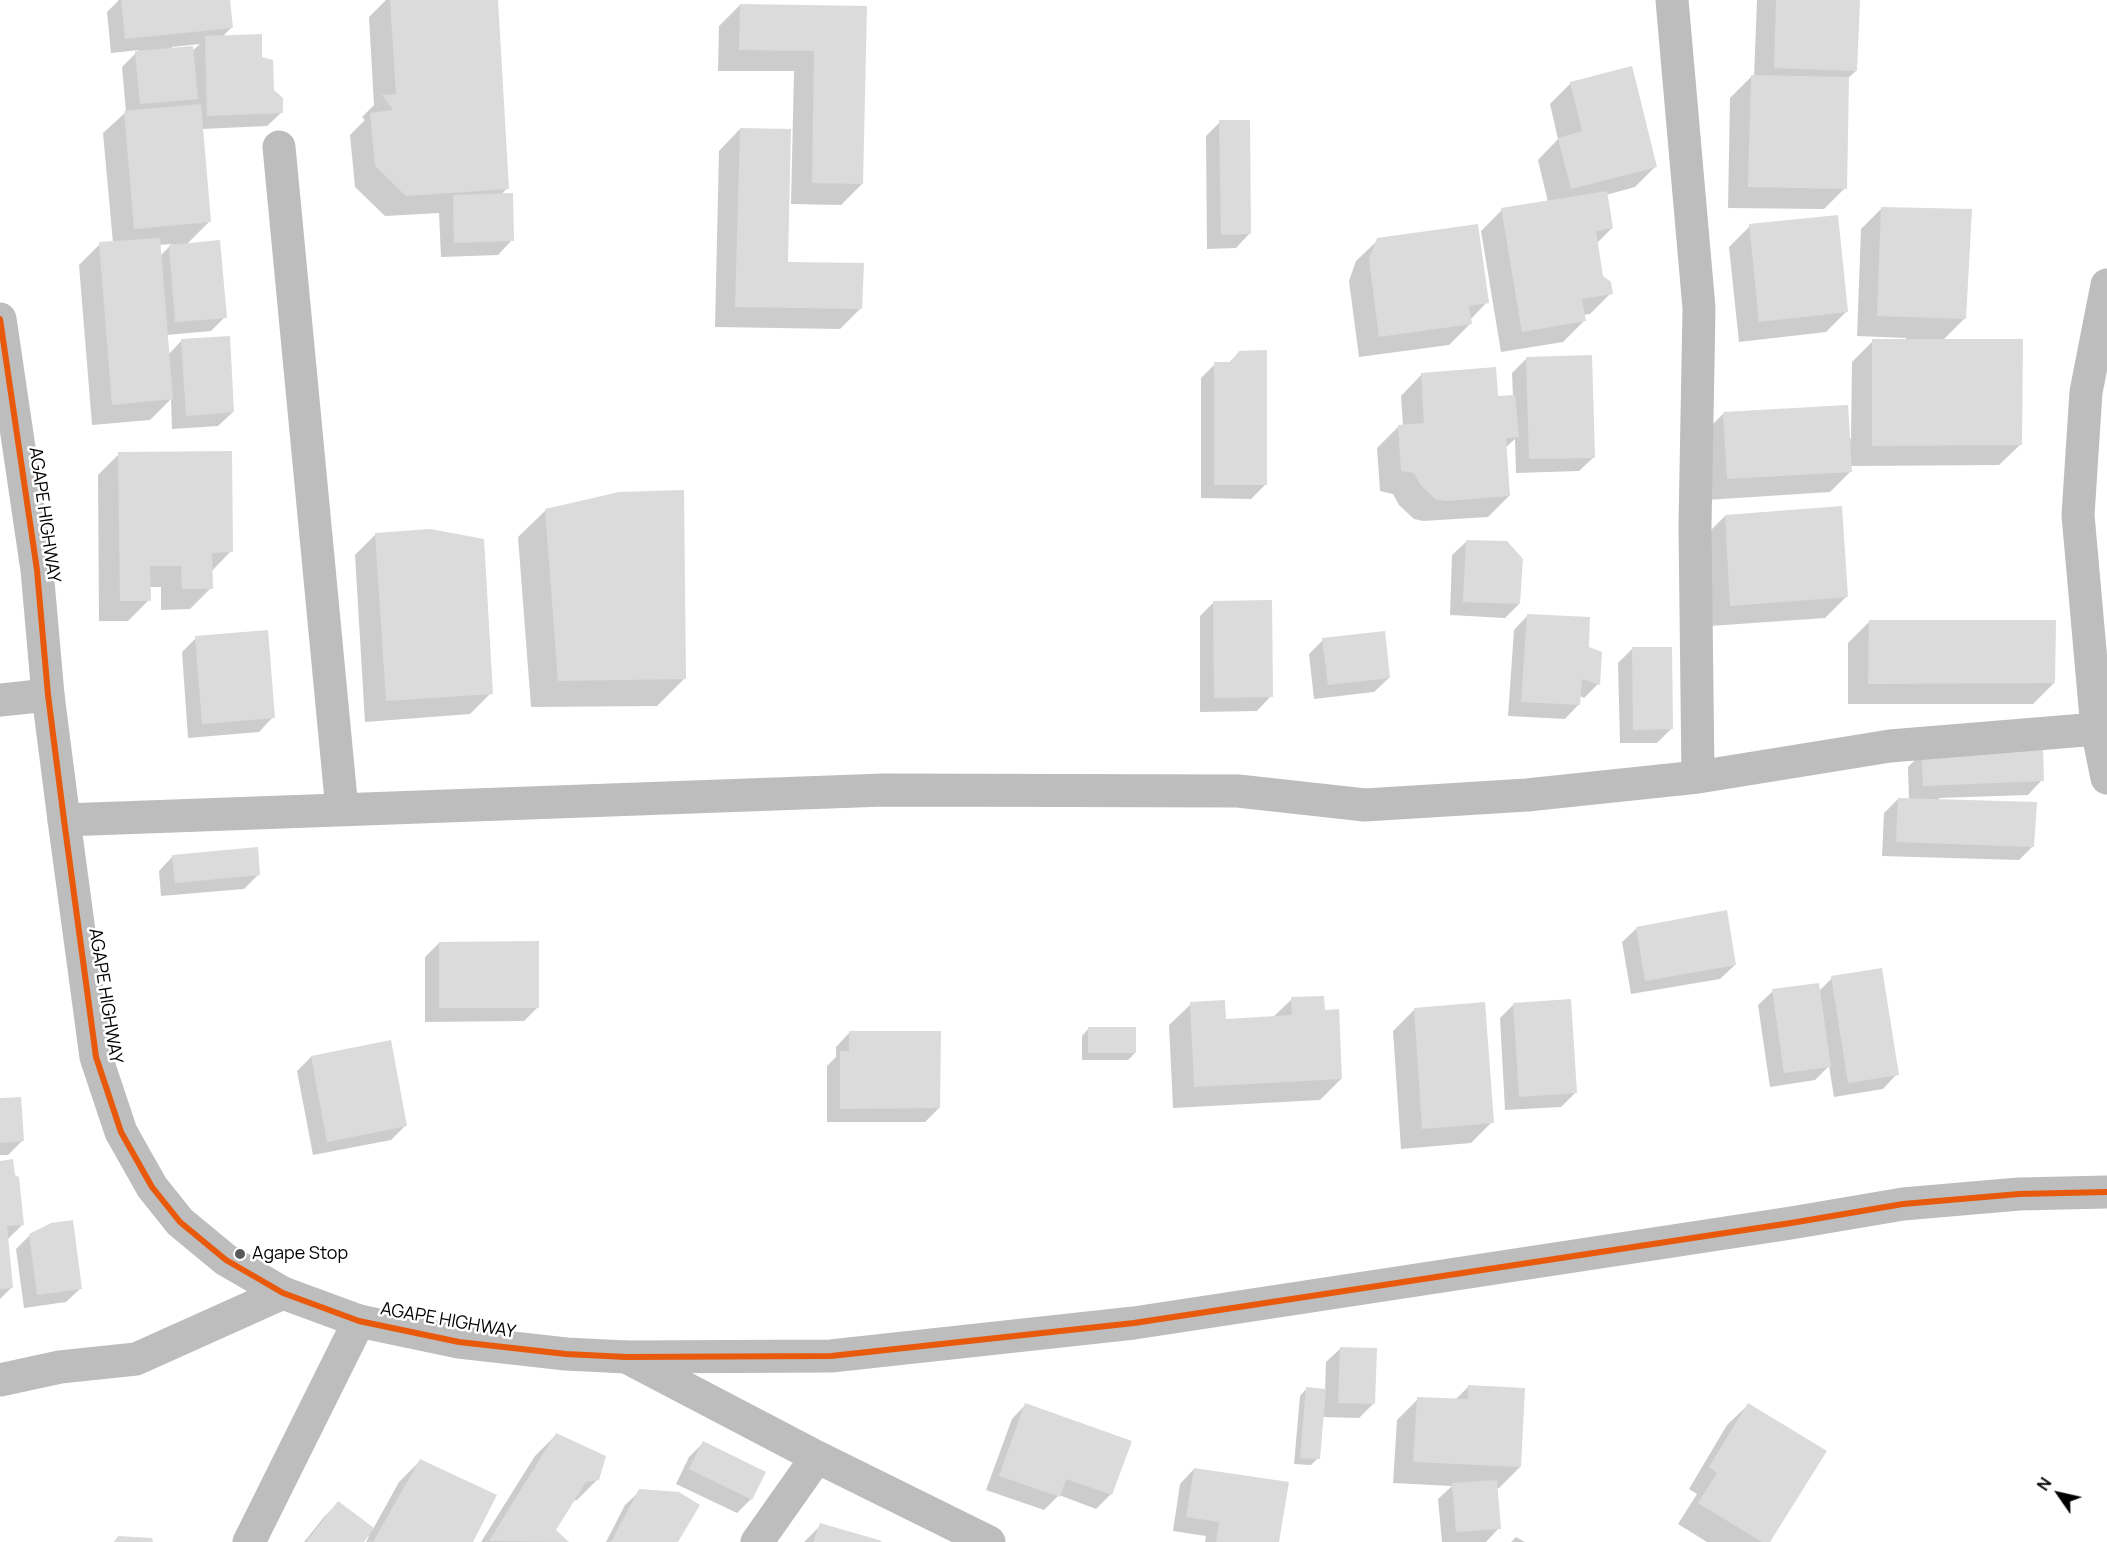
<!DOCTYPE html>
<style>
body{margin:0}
#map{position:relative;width:2107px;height:1542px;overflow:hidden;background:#fff;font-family:Manrope,sans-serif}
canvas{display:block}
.north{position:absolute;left:2029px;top:1464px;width:60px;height:60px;-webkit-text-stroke:4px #fff;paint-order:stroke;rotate:304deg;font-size:16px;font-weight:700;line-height:24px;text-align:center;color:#000}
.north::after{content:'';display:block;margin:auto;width:21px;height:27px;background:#000;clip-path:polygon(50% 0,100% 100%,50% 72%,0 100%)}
</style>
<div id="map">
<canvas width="2107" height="1542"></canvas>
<div class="north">N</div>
</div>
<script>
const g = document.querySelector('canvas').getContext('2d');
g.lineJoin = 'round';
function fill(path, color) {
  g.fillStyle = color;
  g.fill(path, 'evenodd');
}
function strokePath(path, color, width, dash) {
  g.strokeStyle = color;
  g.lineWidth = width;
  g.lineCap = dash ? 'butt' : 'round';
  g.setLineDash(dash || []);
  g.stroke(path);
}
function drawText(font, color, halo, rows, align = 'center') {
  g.font = font + ' Manrope,sans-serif';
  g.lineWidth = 5;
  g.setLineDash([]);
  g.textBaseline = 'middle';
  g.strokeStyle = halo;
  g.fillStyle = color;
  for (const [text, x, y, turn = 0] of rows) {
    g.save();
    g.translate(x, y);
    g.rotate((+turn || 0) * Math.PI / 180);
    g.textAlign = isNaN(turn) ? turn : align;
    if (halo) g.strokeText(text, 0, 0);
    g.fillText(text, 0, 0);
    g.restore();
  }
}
fill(new Path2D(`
 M 119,0 L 229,0 L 231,28 L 222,37 L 261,58 L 282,112 L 267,126 L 202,129 L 210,221 L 186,245 L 225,317 L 211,331 L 166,335 L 168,355 L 182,340 L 233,412 L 218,426 L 172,429 L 171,399 L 150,420 L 92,425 L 79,265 L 100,244 L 113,243 L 103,133 L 126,112 L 122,67 L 139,50 L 111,53 L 107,12 ZM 200,44 L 192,51 L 172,50 L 172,47 ZM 172,244 L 160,256 L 159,245 Z
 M 386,0 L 496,0 L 507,188 L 501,195 L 512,240 L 498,255 L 441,257 L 439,213 L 385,216 L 355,187 L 350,135 L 365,120 L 362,117 L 374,105 L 369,17 Z
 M 1757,0 L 1859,0 L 1856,71 L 1847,79 L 1845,188 L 1824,209 L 1728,208 L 1730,98 L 1751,77 L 1754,77 Z
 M 740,5 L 865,7 L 862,184 L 841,205 L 791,204 L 794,71 L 718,71 L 719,26 Z
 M 1571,83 L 1656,166 L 1635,187 L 1606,195 L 1612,228 L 1597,243 L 1602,277 L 1611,293 L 1590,314 L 1583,315 L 1584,321 L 1563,342 L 1501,352 L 1481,231 L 1502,210 L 1548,202 L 1538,160 L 1558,139 L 1550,104 Z
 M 1220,122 L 1250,233 L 1236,248 L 1207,249 L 1206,136 Z
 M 740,129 L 786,263 L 861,308 L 840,329 L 715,327 L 719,151 Z
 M 1882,208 L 1965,318 L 1942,341 L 2021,444 L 1999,465 L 1850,466 L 1851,471 L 1830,492 L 1706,500 L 1702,435 L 1723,414 L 1851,439 L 1852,362 L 1873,341 L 1906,341 L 1906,338 L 1857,336 L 1861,229 Z
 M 1750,226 L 1847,311 L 1826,332 L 1739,342 L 1729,247 Z
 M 1378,240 L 1487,302 L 1470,320 L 1470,324 L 1449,345 L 1359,357 L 1349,281 L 1356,261 Z
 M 1239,352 L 1265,485 L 1251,499 L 1201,498 L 1201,378 L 1215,364 L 1228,364 Z
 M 1526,359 L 1594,457 L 1579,471 L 1516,473 L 1515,439 L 1505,448 L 1509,496 L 1488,517 L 1423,521 L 1414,519 L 1399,505 L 1393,494 L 1380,491 L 1377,448 L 1398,427 L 1403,426 L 1401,396 L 1422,374 L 1497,398 L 1513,397 L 1512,373 Z
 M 119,454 L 231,551 L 211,572 L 211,588 L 190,609 L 161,610 L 161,587 L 149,587 L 149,600 L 128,621 L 99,621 L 98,475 Z
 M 546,510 L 684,679 L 657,706 L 531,707 L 518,537 Z
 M 1725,516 L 1846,597 L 1825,618 L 1710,626 L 1704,537 Z
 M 376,534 L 491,693 L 470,714 L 365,722 L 355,555 Z
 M 1467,541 L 1519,604 L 1505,618 L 1450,615 L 1452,555 Z
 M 1214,602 L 1271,696 L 1257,711 L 1200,712 L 1200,616 Z
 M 1528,615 L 1587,648 L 1598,684 L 1584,698 L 1580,696 L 1579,704 L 1565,719 L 1508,716 L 1514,630 Z
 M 1869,622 L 2054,683 L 2033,704 L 1848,704 L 1848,643 Z
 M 196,638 L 273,717 L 259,732 L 188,738 L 182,652 Z
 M 1323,640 L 1389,678 L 1374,692 L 1314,699 L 1309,654 Z
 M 1632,649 L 1672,728 L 1657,743 L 1620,743 L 1618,663 Z
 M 1922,753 L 2042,780 L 2028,795 L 1939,798 L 1939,801 L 2033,846 L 2019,860 L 1882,856 L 1884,813 L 1898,799 L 1909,799 L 1908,767 Z
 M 173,856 L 258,875 L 244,889 L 161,896 L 159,871 Z
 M 1637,928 L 1735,965 L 1720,979 L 1631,994 L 1622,942 Z
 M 439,943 L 538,1007 L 524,1021 L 425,1022 L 425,957 Z
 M 1832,978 L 1897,1074 L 1883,1089 L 1834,1097 L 1829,1066 L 1815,1080 L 1770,1087 L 1758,1005 L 1773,991 L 1819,991 Z
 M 1292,999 L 1323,1011 L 1341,1079 L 1320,1100 L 1173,1108 L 1169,1025 L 1191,1004 L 1225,1021 L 1272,1018 Z
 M 1514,1004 L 1575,1093 L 1561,1107 L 1505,1110 L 1500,1018 Z
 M 1414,1010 L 1492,1122 L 1471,1143 L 1401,1149 L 1393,1031 Z
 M 1088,1029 L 1135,1053 L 1128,1060 L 1082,1060 L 1082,1036 Z
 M 850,1032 L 939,1108 L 925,1122 L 827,1122 L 827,1066 L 836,1057 L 836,1047 Z
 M 311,1057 L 405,1126 L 391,1140 L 313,1155 L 297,1071 Z
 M 0,1099 L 22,1141 L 8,1155 L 0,1155 Z
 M 0,1162 L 23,1224 L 7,1240 L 12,1287 L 0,1299 Z
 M 30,1235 L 81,1288 L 66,1302 L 24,1308 L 16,1249 Z
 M 1341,1348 L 1373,1404 L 1359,1418 L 1322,1417 L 1318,1458 L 1311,1465 L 1294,1464 L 1300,1396 L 1306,1389 L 1325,1391 L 1326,1362 Z
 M 1469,1386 L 1520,1467 L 1499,1488 L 1496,1488 L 1499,1528 L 1486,1542 L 1442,1542 L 1438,1499 L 1452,1486 L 1393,1483 L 1397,1420 L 1418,1399 L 1455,1400 Z
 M 1026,1404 L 1130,1442 L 1110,1495 L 1096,1509 L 1059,1495 L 1044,1510 L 986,1490 L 1012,1419 Z
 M 1749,1404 L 1769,1542 L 1707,1542 L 1678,1524 L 1697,1494 L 1689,1489 L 1727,1425 Z
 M 556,1435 L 598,1479 L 577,1500 L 572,1501 L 554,1530 L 567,1542 L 481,1542 L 535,1456 Z
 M 703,1443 L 751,1499 L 737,1513 L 676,1484 L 689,1457 Z
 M 420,1461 L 471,1542 L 366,1542 L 369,1536 L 367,1535 L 362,1542 L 304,1542 L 324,1517 L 338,1503 L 373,1529 L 399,1482 Z
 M 1194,1469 L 1277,1542 L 1205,1542 L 1206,1536 L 1173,1531 L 1180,1484 Z
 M 640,1491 L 676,1542 L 606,1542 L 625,1505 Z
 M 821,1525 L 878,1542 L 804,1542 Z
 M 1516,1537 L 1525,1542 L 1511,1542 Z`), '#0003');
fill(new Path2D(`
 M 121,0 L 230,0 L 233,28 L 125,39 Z
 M 390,0 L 498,0 L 509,189 L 406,196 L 375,166 L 370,113 L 393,110 L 382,95 L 396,94 Z
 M 1776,0 L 1860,0 L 1857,71 L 1774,68 Z
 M 740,4 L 867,6 L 863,184 L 812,183 L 814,51 L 739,50 Z
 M 262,34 L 262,57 L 273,60 L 274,90 L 283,98 L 283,113 L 207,116 L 205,36 Z
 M 193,46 L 198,99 L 140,104 L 135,51 Z
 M 1632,66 L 1657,167 L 1571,189 L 1558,138 L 1582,131 L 1570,82 Z
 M 1751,75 L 1849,77 L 1847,189 L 1748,187 Z
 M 201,104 L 211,222 L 134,229 L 124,111 Z
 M 1219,120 L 1250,120 L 1251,234 L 1221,235 Z
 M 740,128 L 791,129 L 788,262 L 864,263 L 862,309 L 735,307 Z
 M 1607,191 L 1613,228 L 1596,231 L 1603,276 L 1611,282 L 1613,294 L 1582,299 L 1586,321 L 1522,332 L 1501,208 Z
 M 513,193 L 514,241 L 454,243 L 453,195 Z
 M 1881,207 L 1972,209 L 1966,319 L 1877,316 Z
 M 1838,215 L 1848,312 L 1759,322 L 1749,224 Z
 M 1478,224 L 1489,303 L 1469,306 L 1472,324 L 1379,337 L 1369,259 L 1377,238 Z
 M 160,238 L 173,399 L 112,405 L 99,242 Z
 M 220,240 L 227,318 L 175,322 L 169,245 Z
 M 230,336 L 234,412 L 186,416 L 181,339 Z
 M 1872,339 L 2023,339 L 2022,445 L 1872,446 Z
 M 1267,350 L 1267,485 L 1214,485 L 1214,362 L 1231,362 L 1239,351 Z
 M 1592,355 L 1595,458 L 1529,459 L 1526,357 Z
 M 1496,367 L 1498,396 L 1515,395 L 1519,437 L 1506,438 L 1510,496 L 1445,501 L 1435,499 L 1420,484 L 1414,473 L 1401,471 L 1398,425 L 1424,423 L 1421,373 Z
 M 1848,405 L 1852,472 L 1727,479 L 1723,412 Z
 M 232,451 L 233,552 L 212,553 L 213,589 L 182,589 L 181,566 L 150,566 L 151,601 L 120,601 L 118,452 Z
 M 684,490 L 686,679 L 558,681 L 545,509 L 619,492 Z
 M 1842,506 L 1848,597 L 1730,606 L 1725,515 Z
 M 430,529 L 484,539 L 493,694 L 386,701 L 375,533 Z
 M 1466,540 L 1507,541 L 1523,559 L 1520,604 L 1463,602 Z
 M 1272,600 L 1273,697 L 1214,698 L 1213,601 Z
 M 1527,614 L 1590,617 L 1589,647 L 1602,652 L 1600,685 L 1582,679 L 1580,705 L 1521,702 Z
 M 1869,620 L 2056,620 L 2055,683 L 1868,684 Z
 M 268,630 L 275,718 L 202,724 L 195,636 Z
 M 1385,631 L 1390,678 L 1328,685 L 1322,638 Z
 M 1632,647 L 1672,647 L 1673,729 L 1633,730 Z
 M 2043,747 L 2044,781 L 1923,786 L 1921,751 Z
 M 1898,798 L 2037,802 L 2034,847 L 1896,842 Z
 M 258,847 L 260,875 L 175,883 L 172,855 Z
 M 1727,910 L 1736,965 L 1645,981 L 1636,927 Z
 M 539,941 L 539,1008 L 439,1008 L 439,942 Z
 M 1882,968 L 1899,1075 L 1848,1083 L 1831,976 Z
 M 1819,983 L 1831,1067 L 1784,1073 L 1772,989 Z
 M 1324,996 L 1325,1010 L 1339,1009 L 1342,1079 L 1194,1087 L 1190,1002 L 1225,1000 L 1226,1019 L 1292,1015 L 1291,997 Z
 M 1571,999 L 1577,1093 L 1519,1097 L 1513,1003 Z
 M 1485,1002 L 1494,1123 L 1422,1129 L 1414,1008 Z
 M 1088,1027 L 1136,1027 L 1136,1053 L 1088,1053 Z
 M 849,1031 L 941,1031 L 940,1108 L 840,1109 L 840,1051 L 849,1051 Z
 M 391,1040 L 407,1126 L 327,1142 L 311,1056 Z
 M 21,1097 L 24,1141 L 0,1143 L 0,1098 Z
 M 13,1159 L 15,1175 L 19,1177 L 24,1225 L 7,1226 L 13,1288 L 0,1289 L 0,1161 Z
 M 73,1220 L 82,1289 L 37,1295 L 29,1234 L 51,1223 Z
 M 1340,1347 L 1377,1348 L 1375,1404 L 1338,1403 Z
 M 1468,1385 L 1525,1388 L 1521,1467 L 1413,1462 L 1417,1397 L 1468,1399 Z
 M 1306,1387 L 1326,1389 L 1320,1459 L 1300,1458 Z
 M 1025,1403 L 1132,1441 L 1112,1495 L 1066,1479 L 1060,1497 L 999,1476 Z
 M 1748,1403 L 1827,1451 L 1770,1542 L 1762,1542 L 1698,1503 L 1717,1473 L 1709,1467 Z
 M 556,1433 L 606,1456 L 599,1480 L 586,1482 L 556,1530 L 569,1542 L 489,1541 Z
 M 703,1441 L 766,1472 L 752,1500 L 689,1469 Z
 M 420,1459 L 497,1495 L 473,1542 L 373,1542 Z
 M 1194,1468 L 1289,1482 L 1279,1542 L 1216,1542 L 1219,1522 L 1186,1517 Z
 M 1497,1480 L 1501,1529 L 1456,1532 L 1452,1483 Z
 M 639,1489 L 679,1492 L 700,1505 L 678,1542 L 611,1542 Z
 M 338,1501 L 374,1528 L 364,1542 L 306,1542 Z
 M 820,1523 L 882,1541 L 881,1542 L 813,1542 Z
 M 118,1536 L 152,1538 L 153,1542 L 114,1542 Z`), '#dbdbdb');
strokePath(new Path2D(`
 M 1672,0 L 1699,308 L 1695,526 L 1698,777
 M 279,147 L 342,810
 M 2107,285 L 2086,392 L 2078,515 L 2097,729 L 2107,778
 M 0,700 L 48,695
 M 64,820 L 884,790 L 1238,791 L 1365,805 L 1527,795 L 1698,777 L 1890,746 L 2097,729
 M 626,1357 L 817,1457 L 989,1542
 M 0,1380 L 60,1367 L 136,1359 L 283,1293
 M 249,1542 L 359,1321
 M 757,1542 L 817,1457`), '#bdbdbd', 33);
strokePath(new Path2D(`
 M 0,319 L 37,570 L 48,695 L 64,820 L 96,1057 L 121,1132 L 152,1187 L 180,1222 L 226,1260 L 283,1293 L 359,1321 L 459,1342 L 566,1354 L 626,1357 L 831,1356 L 1134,1323 L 1791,1223 L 1903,1204 L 2019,1194 L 2107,1192`), '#bdbdbd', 33);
strokePath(new Path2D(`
 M 0,319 L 37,570 L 48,695 L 64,820 L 96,1057 L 121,1132 L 152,1187 L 180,1222 L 226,1260 L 283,1293 L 359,1321 L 459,1342 L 566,1354 L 626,1357 L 831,1356 L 1134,1323 L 1791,1223 L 1903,1204 L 2019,1194 L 2107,1192`), '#e8590c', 6);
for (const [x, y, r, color] of [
 [240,1254,6,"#595959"]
]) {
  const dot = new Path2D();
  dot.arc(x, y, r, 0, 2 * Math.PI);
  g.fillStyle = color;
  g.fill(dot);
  strokePath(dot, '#fff', 2);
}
drawText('18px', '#000', '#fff', [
 ["AGAPE HIGHWAY",44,515,82],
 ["AGAPE HIGHWAY",105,996,81],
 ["AGAPE HIGHWAY",448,1321,10]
]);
drawText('18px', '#000', '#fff', [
 ["Agape Stop",252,1254]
], 'left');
</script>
